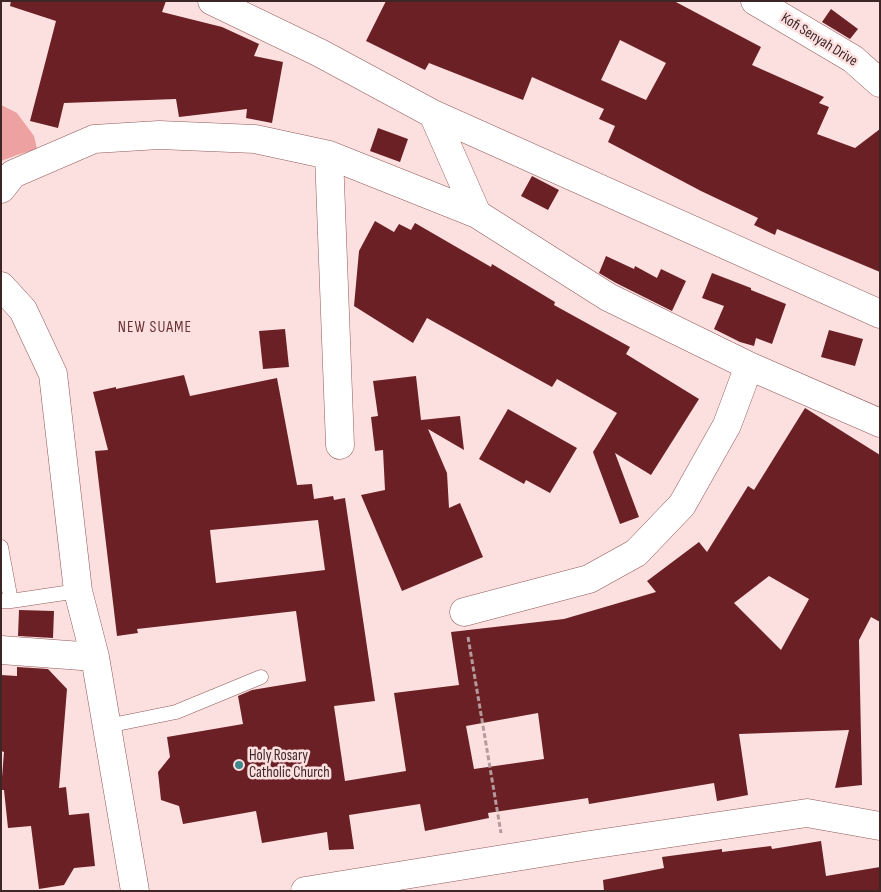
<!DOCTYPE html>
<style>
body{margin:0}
#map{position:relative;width:881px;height:892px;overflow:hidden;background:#fce0e0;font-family:"Sofia Sans Condensed",sans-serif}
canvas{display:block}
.frame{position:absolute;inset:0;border:2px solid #3f2626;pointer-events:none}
</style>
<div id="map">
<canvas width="881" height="892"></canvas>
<div class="frame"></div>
</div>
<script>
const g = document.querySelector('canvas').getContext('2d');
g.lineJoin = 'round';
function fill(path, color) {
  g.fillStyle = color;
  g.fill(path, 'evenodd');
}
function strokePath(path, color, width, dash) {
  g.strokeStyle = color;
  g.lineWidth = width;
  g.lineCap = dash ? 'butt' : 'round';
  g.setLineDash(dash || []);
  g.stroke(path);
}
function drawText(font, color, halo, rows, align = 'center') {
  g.font = font + ' "Sofia Sans Condensed",sans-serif';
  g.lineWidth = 5;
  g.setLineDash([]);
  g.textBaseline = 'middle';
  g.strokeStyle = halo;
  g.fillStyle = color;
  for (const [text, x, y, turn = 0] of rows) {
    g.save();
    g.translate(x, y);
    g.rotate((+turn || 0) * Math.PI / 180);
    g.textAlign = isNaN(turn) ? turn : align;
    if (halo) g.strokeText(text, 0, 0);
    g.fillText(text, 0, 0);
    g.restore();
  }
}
fill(new Path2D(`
 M 1,105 L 17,113 L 34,136 L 37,149 L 17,155 L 1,161 Z`), '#eea1a1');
fill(new Path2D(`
 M 11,1 L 166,1 L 162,12 L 222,27 L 259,44 L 254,56 L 283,62 L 272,123 L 246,118 L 247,109 L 179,117 L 176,99 L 64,103 L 58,128 L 30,121 L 56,21 L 10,6 Z
 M 386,1 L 674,1 L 761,47 L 752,65 L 824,97 L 819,103 L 829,107 L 817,134 L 855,148 L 880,129 L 880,272 L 777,229 L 775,235 L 754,225 L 758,218 L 701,191 L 608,142 L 615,126 L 599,119 L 604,109 L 532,77 L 523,100 L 429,63 L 425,70 L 366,41 ZM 620,40 L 666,63 L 646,100 L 601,80 Z
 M 831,9 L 858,29 L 850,39 L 822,22 Z
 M 378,128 L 408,139 L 400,162 L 370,151 Z
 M 532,176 L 559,190 L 548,210 L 521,196 Z
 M 375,221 L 394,232 L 399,224 L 411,230 L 415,223 L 491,267 L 492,264 L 555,302 L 554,305 L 630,347 L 626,354 L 699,399 L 651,475 L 615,453 L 639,517 L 620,524 L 593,452 L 617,413 L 557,379 L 552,387 L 427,318 L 413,343 L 354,306 L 359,251 Z
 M 606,256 L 634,269 L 635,266 L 657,278 L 661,269 L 686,281 L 672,311 L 616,283 L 599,273 Z
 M 712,273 L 751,288 L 751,290 L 786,304 L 772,344 L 756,338 L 754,346 L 740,342 L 714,329 L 724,306 L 702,298 Z
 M 285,329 L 289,367 L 263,369 L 259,331 Z
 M 829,330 L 863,339 L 855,366 L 821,357 Z
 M 184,375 L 190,396 L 277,378 L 297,485 L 312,484 L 314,499 L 333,496 L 334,500 L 345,498 L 375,701 L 334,706 L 345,781 L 406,771 L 394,693 L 459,685 L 451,632 L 564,619 L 656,592 L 647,581 L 699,542 L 707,552 L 748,486 L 754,490 L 805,408 L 880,455 L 880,622 L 871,617 L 859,640 L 862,785 L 835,788 L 849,730 L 739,734 L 748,795 L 717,801 L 714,783 L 589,804 L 588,798 L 488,813 L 489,818 L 425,831 L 420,804 L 349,815 L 354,849 L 329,850 L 327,832 L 262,843 L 256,811 L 183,824 L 179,806 L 161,800 L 158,772 L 170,757 L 167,737 L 243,724 L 238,696 L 252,690 L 306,681 L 296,611 L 137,629 L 138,633 L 117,636 L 95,451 L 108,450 L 93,392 L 116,387 L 116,389 ZM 318,520 L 325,570 L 216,583 L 210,530 ZM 769,576 L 809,599 L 781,650 L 734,603 ZM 538,713 L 544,759 L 474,769 L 466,726 Z
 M 416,376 L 421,420 L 460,416 L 464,450 L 428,429 L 447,473 L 449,508 L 460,503 L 483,557 L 402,591 L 361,495 L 385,490 L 383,450 L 375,451 L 371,417 L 378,416 L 373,381 Z
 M 508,409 L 577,448 L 550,493 L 526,480 L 524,484 L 479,459 Z
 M 19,610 L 54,611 L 53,638 L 18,636 Z
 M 17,667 L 48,669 L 67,689 L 59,788 L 66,787 L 69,815 L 89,813 L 95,866 L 74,868 L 64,885 L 39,889 L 31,826 L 8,828 L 4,790 L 1,790 L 4,752 L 1,751 L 1,675 L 17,676 Z
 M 821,841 L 826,876 L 880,867 L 880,891 L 604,891 L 603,880 L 664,868 L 662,857 L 722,849 L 722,852 L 771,846 L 772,849 Z`), '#6b2026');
const service = new Path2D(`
 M 1,547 L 11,601
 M 1,601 L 11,601 L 78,591
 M 107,726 L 176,712 L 261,677`);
const minor = new Path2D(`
 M 212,1 L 320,53 L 433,114 L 880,314
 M 755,1 L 853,59 L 880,83
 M 433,114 L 477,214
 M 329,155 L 340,445
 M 1,189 L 13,174 L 94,139 L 159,135 L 255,139 L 329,155 L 477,214 L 608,297 L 749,366 L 880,423
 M 1,286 L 23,310 L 53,374 L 78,591 L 95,657 L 135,891
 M 464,612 L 589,579 L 636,553 L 682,505 L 727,425 L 749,366
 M 1,650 L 95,657
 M 305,891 L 590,845 L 807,813 L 880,826`);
strokePath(service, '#925959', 15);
strokePath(minor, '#925959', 29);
strokePath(new Path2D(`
 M 468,637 L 501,833`), '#b49a9a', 3, [5, 2.5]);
strokePath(service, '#fff', 14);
strokePath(minor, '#fff', 28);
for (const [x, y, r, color] of [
 [239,765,5,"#40888c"]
]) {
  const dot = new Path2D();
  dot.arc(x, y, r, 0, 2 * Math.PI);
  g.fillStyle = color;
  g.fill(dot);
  strokePath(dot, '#fce0e0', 2);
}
drawText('15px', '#3f2626', '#fce0e0', [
 ["Kofi Senyah Drive",819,40,32]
]);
drawText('15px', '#3f2626', '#fce0e0', [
 ["Holy Rosary",249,756],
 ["Catholic Church",249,773]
], 'left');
g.letterSpacing = '1px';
drawText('16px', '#693435', '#fce0e0', [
 ["NEW SUAME",155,328]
]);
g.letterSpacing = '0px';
</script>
